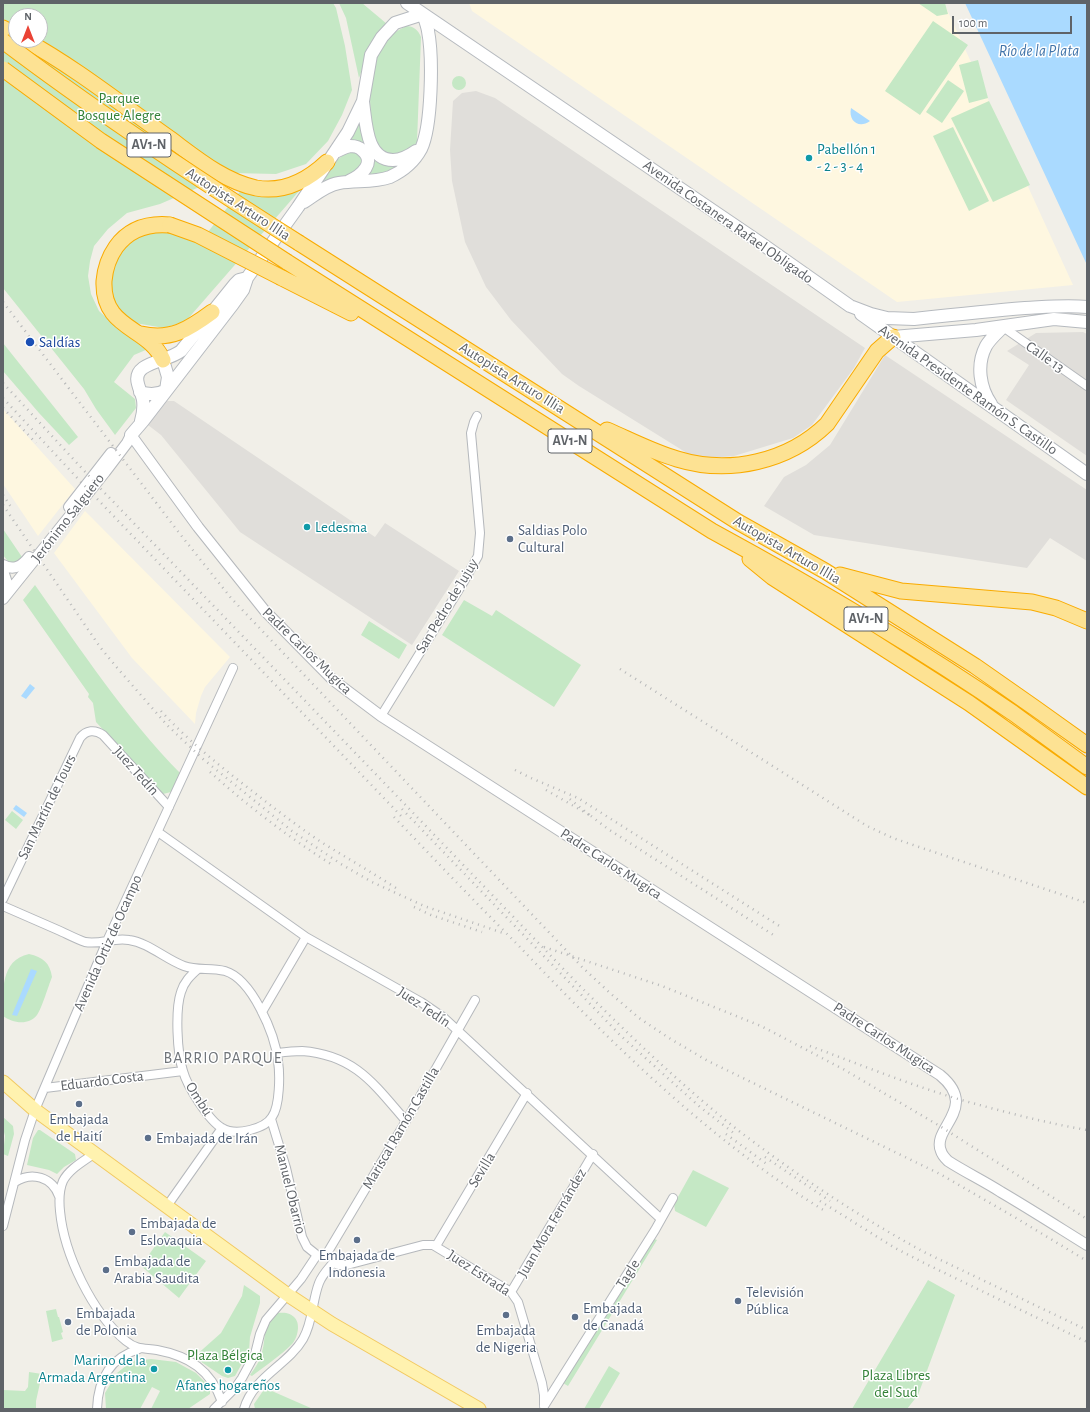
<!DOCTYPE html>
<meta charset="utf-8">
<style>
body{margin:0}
#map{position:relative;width:1090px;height:1412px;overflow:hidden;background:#f1efe8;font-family:"Alegreya Sans",sans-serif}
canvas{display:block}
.frame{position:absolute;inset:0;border:4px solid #5f6368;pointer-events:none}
.north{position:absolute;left:8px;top:8px;width:40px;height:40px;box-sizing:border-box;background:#fff;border:1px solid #bfc1c3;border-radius:50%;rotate:0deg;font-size:11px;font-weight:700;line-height:16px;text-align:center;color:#5f6368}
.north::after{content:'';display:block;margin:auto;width:14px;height:18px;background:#ea4335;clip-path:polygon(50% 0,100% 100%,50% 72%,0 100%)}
.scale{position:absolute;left:952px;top:16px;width:120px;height:18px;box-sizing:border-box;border:2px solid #5f6368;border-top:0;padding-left:5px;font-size:12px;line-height:14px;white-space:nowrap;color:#5f6368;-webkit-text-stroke:3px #fff;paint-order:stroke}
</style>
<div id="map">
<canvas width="1090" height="1412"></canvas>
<div class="frame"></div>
<div class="north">N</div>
<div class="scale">100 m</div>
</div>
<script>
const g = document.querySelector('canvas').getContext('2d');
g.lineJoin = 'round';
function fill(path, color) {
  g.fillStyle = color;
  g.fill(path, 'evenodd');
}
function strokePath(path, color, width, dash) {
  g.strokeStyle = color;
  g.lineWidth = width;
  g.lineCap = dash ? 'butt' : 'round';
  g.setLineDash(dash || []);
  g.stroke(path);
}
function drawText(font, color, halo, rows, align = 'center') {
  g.font = font + ' "Alegreya Sans",sans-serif';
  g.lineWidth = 3;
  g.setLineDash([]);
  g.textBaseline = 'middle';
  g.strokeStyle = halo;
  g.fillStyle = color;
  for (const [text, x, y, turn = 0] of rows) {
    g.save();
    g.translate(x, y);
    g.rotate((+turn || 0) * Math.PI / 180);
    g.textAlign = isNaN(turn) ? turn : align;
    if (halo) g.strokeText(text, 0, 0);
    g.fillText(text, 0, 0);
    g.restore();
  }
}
fill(new Path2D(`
 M 469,3 L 944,3 L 1073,285 L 897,302 L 472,11 Z
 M 3,409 L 75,489 L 38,536 L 3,484 Z
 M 85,511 L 230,657 L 205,687 L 201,696 L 196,713 L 195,724 L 132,658 L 54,553 Z`), '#fef7e0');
fill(new Path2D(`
 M 476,91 L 495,98 L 865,348 L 854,368 L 812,425 L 793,438 L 734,456 L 710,458 L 690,455 L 579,386 L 562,374 L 511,320 L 486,287 L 465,242 L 452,181 L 450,150 L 453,101 L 462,93 Z
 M 1083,332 L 1087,334 L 1087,456 L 1006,400 L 1029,365 L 1007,351 L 1036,333 Z
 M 885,355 L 1087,490 L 1087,561 L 1050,538 L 1027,568 L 814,535 L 764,506 L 784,477 L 806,465 L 830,445 Z
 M 167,401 L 174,401 L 375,537 L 385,523 L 459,571 L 412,645 L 240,532 L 161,435 L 148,425 Z`), '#e0deda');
fill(new Path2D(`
 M 3,3 L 333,3 L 336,8 L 345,46 L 352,90 L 342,115 L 328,141 L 306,164 L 276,174 L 232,173 L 160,204 L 127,213 L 108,229 L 94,246 L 90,261 L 88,276 L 91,294 L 99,311 L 111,322 L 148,349 L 134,355 L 114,382 L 135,399 L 136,408 L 115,435 L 96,409 L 84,389 L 3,288 ZM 16,16 L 40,16 L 40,40 L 16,40 Z
 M 339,3 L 362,3 L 387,24 L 370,47 L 359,78 L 346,18 Z
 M 918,3 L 945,3 L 948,14 L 937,16 Z
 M 933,21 L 968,45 L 920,115 L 885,91 Z
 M 406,26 C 414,26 418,30 421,37 L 417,142 C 410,155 403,154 390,157 L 377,149 L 371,121 L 370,100 L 373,62 L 390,35 Z
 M 978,60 L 988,98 L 969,103 L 959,65 Z
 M452 83a7 7 0 1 1 14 0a7 7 0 1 1-14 0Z
 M 948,80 L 964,91 L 942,123 L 926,112 Z
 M 989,101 L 1030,185 L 993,202 L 951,118 Z
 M 361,117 L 364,141 L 405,165 L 396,170 L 367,177 L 373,167 L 350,143 Z
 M 953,127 L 989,201 L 969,211 L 933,136 Z
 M 354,151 L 365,161 L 358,173 L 322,184 C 331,168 335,156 354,151 Z
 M 307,182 L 186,321 L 164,328 L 135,323 L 115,308 L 107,290 L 114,258 L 133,236 L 152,230 L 172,231 L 200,242 L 242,189 Z
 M 3,343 L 78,437 L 69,445 L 39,413 L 3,371 Z
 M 3,529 L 22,557 L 21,561 L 10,564 L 3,555 Z
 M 35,585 C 81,650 125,717 181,774 L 171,792 L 163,794 L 159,791 L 96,722 L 93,703 L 88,697 L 89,694 L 23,600 Z
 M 464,600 L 492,616 L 496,610 L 581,665 L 554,707 L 442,635 Z
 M 369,621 L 407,645 L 399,659 L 361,635 Z
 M 12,811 L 23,820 L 16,829 L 5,820 Z
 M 29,954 C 43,957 50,963 52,977 C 48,987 42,1008 37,1015 C 29,1026 12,1023 3,1016 C 3,992 0,960 29,954 Z
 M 3,1117 L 13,1126 L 14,1134 L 8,1156 L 3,1154 L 5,1136 L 3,1128 Z
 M 38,1130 L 40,1130 L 75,1154 L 76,1160 L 64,1167 L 57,1174 L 49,1170 L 27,1165 L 33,1138 Z
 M 693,1170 L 729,1188 L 706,1227 L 675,1211 L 674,1204 Z
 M 165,1232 L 206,1261 L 179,1298 L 141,1266 Z
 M 652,1238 L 657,1240 L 568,1386 L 563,1383 Z
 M 928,1280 L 955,1295 L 918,1395 L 907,1409 L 852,1409 Z
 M 244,1285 L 260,1296 L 260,1303 L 250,1337 L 249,1351 L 235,1376 L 228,1378 L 222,1376 L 194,1357 L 221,1333 L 242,1296 Z
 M 56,1309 L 58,1317 L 59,1317 L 63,1332 L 61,1333 L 63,1339 L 52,1342 L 46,1311 Z
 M 278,1313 C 285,1312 291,1313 295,1318 C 301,1325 297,1339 292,1344 C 280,1356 265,1366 252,1376 L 250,1375 C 255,1368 260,1361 262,1352 C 267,1336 261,1323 278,1313 Z
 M 151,1359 L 176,1362 L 196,1373 L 210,1387 L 210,1394 L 188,1409 L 151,1409 L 160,1391 L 152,1387 L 140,1409 L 106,1409 L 105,1393 L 117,1373 L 132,1361 Z
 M 609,1366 L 620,1373 L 599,1409 L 584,1409 Z
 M 29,1372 L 42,1374 L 36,1401 L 36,1409 L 3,1409 L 3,1390 L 25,1391 L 28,1387 Z
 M 265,1388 L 313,1409 L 255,1409 L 254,1404 Z`), '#c5e8c5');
fill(new Path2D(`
 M 965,3 L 1087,3 L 1087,265 Z
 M 851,108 L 870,121 C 859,129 848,121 851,108 Z
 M 30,684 L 35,688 L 26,699 L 21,696 Z
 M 16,805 L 27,813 L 24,817 L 13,809 Z
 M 31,969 L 37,971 L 17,1016 L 12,1015 Z`), '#aadaff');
const minor = new Path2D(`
 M 1003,327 L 1087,386
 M 381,716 L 463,583 L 478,556 L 480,533 L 471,433 L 474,422 L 477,416
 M 158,832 L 306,937 L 421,1002 L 443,1017 L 661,1219
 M 3,899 L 80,738 C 86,730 95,729 103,735 L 169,807
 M 3,906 C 21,914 40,922 58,930 C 67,934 76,939 85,942 C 100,945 114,937 129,940 C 149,943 165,959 184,966 C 197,971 211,967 225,971 C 252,979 275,1034 278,1061 C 280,1074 280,1106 272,1117 C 268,1124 258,1128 250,1130 C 242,1132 230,1133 222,1128 C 209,1121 187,1086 183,1071 C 177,1053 175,1010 181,992 C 184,982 190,976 198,969
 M 262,1012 L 306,937
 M 277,1053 C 285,1052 294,1051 302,1051 C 355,1055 374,1084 406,1121
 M 45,1088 L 183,1071
 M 271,1119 L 286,1168 L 302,1237 L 307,1247 L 317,1255
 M 95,1153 C 84,1161 69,1169 63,1181 C 59,1190 59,1201 60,1211 C 64,1254 92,1313 126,1341 C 137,1350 144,1348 157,1350 C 189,1356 211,1370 222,1402
 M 15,1182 C 32,1171 52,1177 59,1196
 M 167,1206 L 222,1128
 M 3,1226 L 25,1140 L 35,1110 L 107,941 L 233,668
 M 436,1246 L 527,1093
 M 326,1255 L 406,1121 L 475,1000
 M 333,1263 L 339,1265 L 347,1265 L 423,1245 L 433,1245 L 511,1292 L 518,1302 L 542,1383 L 544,1395 L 544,1406
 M 511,1292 L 593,1154
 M 544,1406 L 655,1230 L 673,1198
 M 97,1409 C 98,1379 110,1358 139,1349
 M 214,1409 L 235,1388 L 242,1378 L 255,1354 L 260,1334 L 266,1320 L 301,1279 L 317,1255
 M 244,1409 C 253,1377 288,1365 303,1339 C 313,1322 312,1301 319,1283 C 322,1275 328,1269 333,1263`);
const tertiary = new Path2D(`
 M 131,435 L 198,527 L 265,611 L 333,680 L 381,716 L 940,1075 C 980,1108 931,1128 941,1151 C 942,1155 945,1158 948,1161 C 965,1172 984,1181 1001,1192 C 1030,1209 1058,1227 1087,1245
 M 69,507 L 111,453
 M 3,565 C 14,571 22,566 29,557
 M 3,571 L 7,583 L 6,595
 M 3,599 L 105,472 L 127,443 L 131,435`);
const secondary = new Path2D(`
 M 407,3 L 762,244 L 850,306 L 871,314 L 887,318 L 914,319 C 951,315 988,311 1025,308 C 1046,307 1066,305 1087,307
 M 363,102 C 366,122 366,160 393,160 C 402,160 409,156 416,151
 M 335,152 C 340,150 345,147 350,146 C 355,146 359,147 362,150 C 377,162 361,176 349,181
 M 304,202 C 315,195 326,185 339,183 C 356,180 373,183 390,177 C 403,171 414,162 421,149 C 432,126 433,57 428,31 C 427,25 425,20 423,14
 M 861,314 L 1087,474
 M 893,337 L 976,330 L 1054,319 L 1087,322
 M 140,392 C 149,395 158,395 166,390 L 168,377 L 163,360
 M 991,404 C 980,388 976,365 986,346 C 990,339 997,333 1003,327
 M 141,421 C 143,414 144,407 143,400 C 141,389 131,377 143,368 C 155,360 170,359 181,351 L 235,284 L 239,280 L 247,278
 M 131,435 L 143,421 L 233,304 L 243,290 L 247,278 L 298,207 L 348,132 L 363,101 L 371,55 L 382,37 L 395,23 L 423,14`);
const primary = new Path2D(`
 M 3,1082 L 35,1110 L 288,1295 L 332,1324 L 479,1409`);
const motorway = new Path2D(`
 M 3,28 L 16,35
 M 25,40 C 76,68 122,105 169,138 C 195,157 223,181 256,188 C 284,193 307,181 327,162
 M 299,243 L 738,522 L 825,571 L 975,666 L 1035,708 L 1087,745
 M 287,262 L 712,531 C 815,587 917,647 1013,713 C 1038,731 1062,749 1087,767
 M 282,278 L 351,313
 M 141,334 C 171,341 189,329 212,312
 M 163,360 C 148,326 102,330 104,281 C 105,269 109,257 116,247 C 129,229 148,223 170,225
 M 607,430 C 630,440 653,452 677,459 C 729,475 788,462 827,424 L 877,351 L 893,337
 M 750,559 L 772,577 L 969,703 L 1087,787
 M 840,575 L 901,591 L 1032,602 L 1056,608 L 1087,621`);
strokePath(minor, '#b5b8bc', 10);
strokePath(tertiary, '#b5b8bc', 12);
strokePath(secondary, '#b6babf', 14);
strokePath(primary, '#f2c960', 15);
strokePath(motorway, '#f9ab00', 17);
strokePath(minor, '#fff', 8);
strokePath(tertiary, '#fff', 10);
strokePath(secondary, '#fff', 12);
strokePath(primary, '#fff2af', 13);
strokePath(motorway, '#fde293', 15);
strokePath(new Path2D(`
 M 3,302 L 180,534 L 231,598 L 582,967 L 610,993 L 639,1018 L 669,1038 L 708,1061 L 940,1174 L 1016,1218 L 1087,1261
 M 3,383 L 101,489 L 578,984 C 629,1035 682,1086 739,1131 C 798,1176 861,1218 926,1253 L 1087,1330
 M 3,398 L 80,481 L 403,818
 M 3,408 L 36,443
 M 3,495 L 13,510
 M 3,505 L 100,647 L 119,670 L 167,725 L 203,759 L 292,831 L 341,864 L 372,882 L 424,906 L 506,934
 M 620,669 L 867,826 L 893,838 L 916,846 L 1087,903
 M 161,711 C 192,745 229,773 265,801 C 283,815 302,829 321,842 C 347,858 373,873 399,890
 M 515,770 L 531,778 L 578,798 L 781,927
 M 210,772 C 248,806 288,837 331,864
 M 546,790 L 591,816 L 566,796
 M 402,809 L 621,1036 L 700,1107 L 735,1134
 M 591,816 L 608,829 L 775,936
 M 394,817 C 435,860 476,903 518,945 C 611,1043 709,1140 825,1211
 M 414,907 L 431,915 L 482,932
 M 544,947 L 662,986 L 761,1026 L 843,1069 L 938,1125 L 1087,1219
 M 810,1046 C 861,1065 913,1086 965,1101 C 1005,1112 1046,1123 1087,1130
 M 726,1134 L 768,1165
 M 765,1157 L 830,1201
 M 820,1201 L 895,1248 L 922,1262 L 1087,1342`), '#b6b7b8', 2.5, [1, 5]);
const motorwayBridge = new Path2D(`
 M 3,41 C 98,113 198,179 299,243
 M 3,69 L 101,141 L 287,262
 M 170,225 L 198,235 L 282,278`);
strokePath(motorwayBridge, '#f9ab00', 17, []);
strokePath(motorwayBridge, '#fde293', 15);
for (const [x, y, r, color] of [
 [809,158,4,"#0f9aa8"],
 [30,342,5,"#1a4fb4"],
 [307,527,4,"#0f9aa8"],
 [510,539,4,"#5c6f8a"],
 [79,1104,4,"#5c6f8a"],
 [148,1138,4,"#5c6f8a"],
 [132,1232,4,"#5c6f8a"],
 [357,1240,4,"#5c6f8a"],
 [106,1270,4,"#5c6f8a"],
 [738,1301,4,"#5c6f8a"],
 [506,1315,4,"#5c6f8a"],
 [575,1317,4,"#5c6f8a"],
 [68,1322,4,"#5c6f8a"],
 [154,1369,4,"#0f9aa8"],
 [228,1370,4,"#0f9aa8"]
]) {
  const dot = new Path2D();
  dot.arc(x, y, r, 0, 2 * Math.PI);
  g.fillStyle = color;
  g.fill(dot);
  strokePath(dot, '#fff', 1.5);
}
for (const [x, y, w] of [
 [149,145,44],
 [570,441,44],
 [866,619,44]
]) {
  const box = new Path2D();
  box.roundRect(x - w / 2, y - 12, w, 24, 3);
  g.fillStyle = '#fff';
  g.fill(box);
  strokePath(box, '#5f6368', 1);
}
drawText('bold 14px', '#5f6368', null, [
 ["AV1-N",149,145],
 ["AV1-N",570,441],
 ["AV1-N",866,619]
]);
drawText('15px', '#348238', '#fff', [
 ["Parque",119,98],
 ["Bosque Alegre",119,115],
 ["Plaza Bélgica",225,1355],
 ["Plaza Libres",896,1375],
 ["del Sud",896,1392]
]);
drawText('15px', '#0d838f', '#fff', [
 ["Pabellón 1",817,149],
 ["- 2 - 3 - 4",817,166],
 ["Ledesma",315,527],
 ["Marino de la",146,1360,"right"],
 ["Armada Argentina",146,1377,"right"],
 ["Afanes hogareños",228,1385,"center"]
], 'left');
drawText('15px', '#5f6368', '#fff', [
 ["Autopista Arturo Illia",238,204,33],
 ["Avenida Costanera Rafael Obligado",728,222,35],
 ["Calle 13",1045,357,35],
 ["Autopista Arturo Illia",512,378,32],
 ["Avenida Presidente Ramón S. Castillo",968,390,35],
 ["Jerónimo Salguero",68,518,-52],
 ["Autopista Arturo Illia",787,550,30],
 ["San Pedro de Jujuy",447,606,-59],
 ["Padre Carlos Mugica",307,651,44],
 ["Juez Tedín",136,771,48],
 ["San Martín de Tours",47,807,-64],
 ["Padre Carlos Mugica",611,864,33],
 ["Avenida Ortiz de Ocampo",108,943,-66],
 ["Juez Tedín",424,1007,34],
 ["Padre Carlos Mugica",884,1038,33],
 ["Eduardo Costa",102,1081,-7],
 ["Ombú",199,1099,57],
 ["Mariscal Ramón Castilla",401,1128,-60],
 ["Sevilla",482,1170,-59],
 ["Manuel Obarrio",290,1189,76],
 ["Juan Mora Fernández",552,1223,-60],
 ["Juez Estrada",479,1273,33],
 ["Tagle",628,1274,-58]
]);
drawText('15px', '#164399', '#fff', [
 ["Saldías",39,342]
], 'left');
drawText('15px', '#4e5e75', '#fff', [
 ["Saldias Polo",518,530],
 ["Cultural",518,547],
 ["Embajada",79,1119,"center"],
 ["de Haití",79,1136,"center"],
 ["Embajada de Irán",156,1138],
 ["Embajada de",140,1223],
 ["Eslovaquia",140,1240],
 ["Embajada de",357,1255,"center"],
 ["Indonesia",357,1272,"center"],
 ["Embajada de",114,1261],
 ["Arabia Saudita",114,1278],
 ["Televisión",746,1292],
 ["Pública",746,1309],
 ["Embajada",583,1308],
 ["de Canadá",583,1325],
 ["Embajada",76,1313],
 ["de Polonia",76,1330],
 ["Embajada",506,1330,"center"],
 ["de Nigeria",506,1347,"center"]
], 'left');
drawText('italic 16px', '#4174aa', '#fff', [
 ["Río de la Plata",1039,51]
]);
g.letterSpacing = '1px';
drawText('16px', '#70757a', '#fff', [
 ["BARRIO PARQUE",223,1058]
]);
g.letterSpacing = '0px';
</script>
